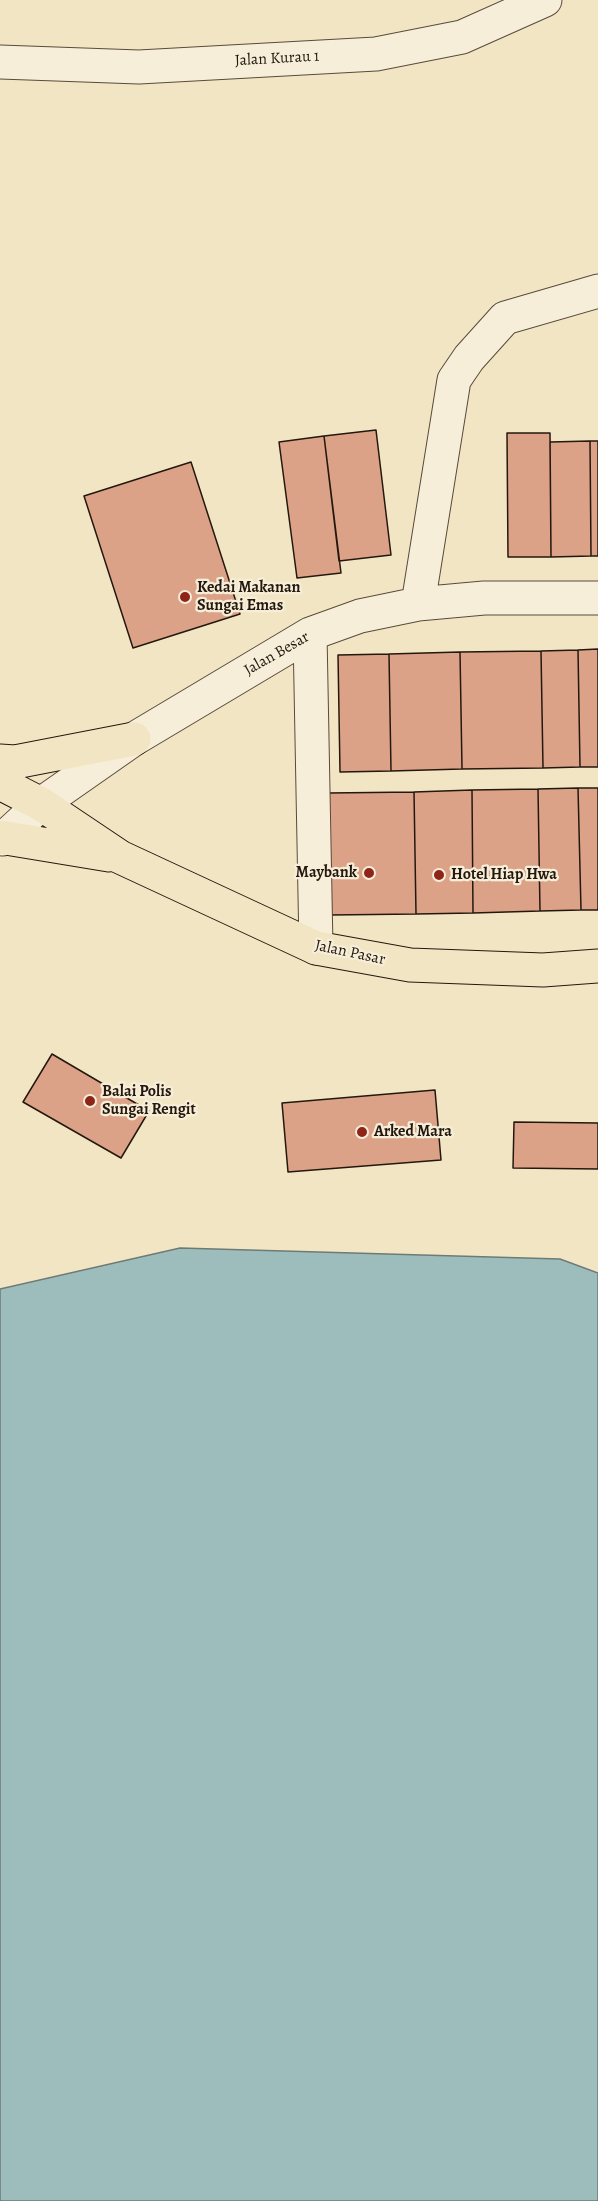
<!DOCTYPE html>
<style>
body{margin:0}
canvas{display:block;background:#f2e5c4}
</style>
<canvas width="598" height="2201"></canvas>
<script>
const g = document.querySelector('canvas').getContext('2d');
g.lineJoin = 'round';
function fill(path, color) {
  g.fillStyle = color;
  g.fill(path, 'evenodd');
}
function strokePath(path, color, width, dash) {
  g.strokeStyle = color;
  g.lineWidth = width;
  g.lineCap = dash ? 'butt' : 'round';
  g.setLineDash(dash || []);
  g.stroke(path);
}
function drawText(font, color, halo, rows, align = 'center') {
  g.font = font + ' Alegreya,serif';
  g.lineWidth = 4.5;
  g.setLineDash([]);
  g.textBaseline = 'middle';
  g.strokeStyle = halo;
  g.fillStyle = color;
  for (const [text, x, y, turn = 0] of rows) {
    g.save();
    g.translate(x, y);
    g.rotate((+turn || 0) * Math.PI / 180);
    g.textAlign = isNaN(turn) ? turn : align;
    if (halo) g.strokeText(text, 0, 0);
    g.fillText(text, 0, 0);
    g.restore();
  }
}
const water = new Path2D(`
 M 180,1248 L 560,1259 L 598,1273 L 598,2201 L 0,2201 L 0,1289 Z`);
fill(water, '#9dbdbc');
strokePath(water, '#6d7b76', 1.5);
const building = new Path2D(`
 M 376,430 L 391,555 L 339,561 L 324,436 Z
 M 507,433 L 550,433 L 551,557 L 508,557 Z
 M 324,436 L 341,573 L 297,578 L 279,442 Z
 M 590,441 L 598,441 L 598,556 L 591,556 Z
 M 590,441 L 591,556 L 551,557 L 550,442 Z
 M 191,462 L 240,614 L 133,648 L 84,496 Z
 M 598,649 L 598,767 L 580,767 L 578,650 Z
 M 578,650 L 580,767 L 543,768 L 541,651 Z
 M 541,651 L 543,768 L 462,769 L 460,652 Z
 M 460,652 L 462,769 L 391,771 L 389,654 Z
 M 389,654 L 391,771 L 340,772 L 338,655 Z
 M 578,788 L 598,788 L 598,910 L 581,910 Z
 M 578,788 L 581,910 L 540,911 L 538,789 Z
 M 538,789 L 540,911 L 473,913 L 472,790 Z
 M 472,790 L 473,913 L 416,914 L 414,792 Z
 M 414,792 L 416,914 L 330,915 L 328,793 Z
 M 52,1054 L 149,1111 L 121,1158 L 23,1102 Z
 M 435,1090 L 441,1160 L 288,1172 L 282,1103 Z
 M 514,1122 L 598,1123 L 598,1169 L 513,1168 Z`);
fill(building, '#dba288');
strokePath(building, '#24180e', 1.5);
const minor = new Path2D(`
 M 0,62 L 139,67 L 376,54 L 462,37 L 545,0
 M 418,604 L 454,380 L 469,358 L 505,318 L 598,291
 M 310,634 L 316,948
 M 3,839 L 41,804 L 134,739 L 310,634 L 360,616 L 418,604 L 484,598 L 598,598`);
const major = new Path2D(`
 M 0,761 L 15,762 L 134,739
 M 0,783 L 41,804 L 120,857 L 316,948 L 410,965 L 543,970 L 598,966
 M 0,837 L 109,855`);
strokePath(minor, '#584b3c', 35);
strokePath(major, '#24180e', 35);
strokePath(minor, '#f7eed9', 33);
strokePath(major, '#f2e5c4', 33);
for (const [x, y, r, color] of [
 [185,597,6,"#8f2418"],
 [369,873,6,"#8f2418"],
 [439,875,6,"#8f2418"],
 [90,1101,6,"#8f2418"],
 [362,1132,6,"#8f2418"]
]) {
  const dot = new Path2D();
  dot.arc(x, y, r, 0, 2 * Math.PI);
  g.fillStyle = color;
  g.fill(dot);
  strokePath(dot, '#f7eed9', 2);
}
drawText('16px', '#24180e', '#f7eed9', [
 ["Jalan Kurau 1",277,59,-3],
 ["Jalan Besar",277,654,-30],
 ["Jalan Pasar",350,953,12]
]);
drawText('bold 16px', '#24180e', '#f7eed9', [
 ["Kedai Makanan",197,588],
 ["Sungai Emas",197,606],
 ["Maybank",357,873,"right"],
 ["Hotel Hiap Hwa",451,875],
 ["Balai Polis",102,1092],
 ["Sungai Rengit",102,1110],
 ["Arked Mara",374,1132]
], 'left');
</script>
